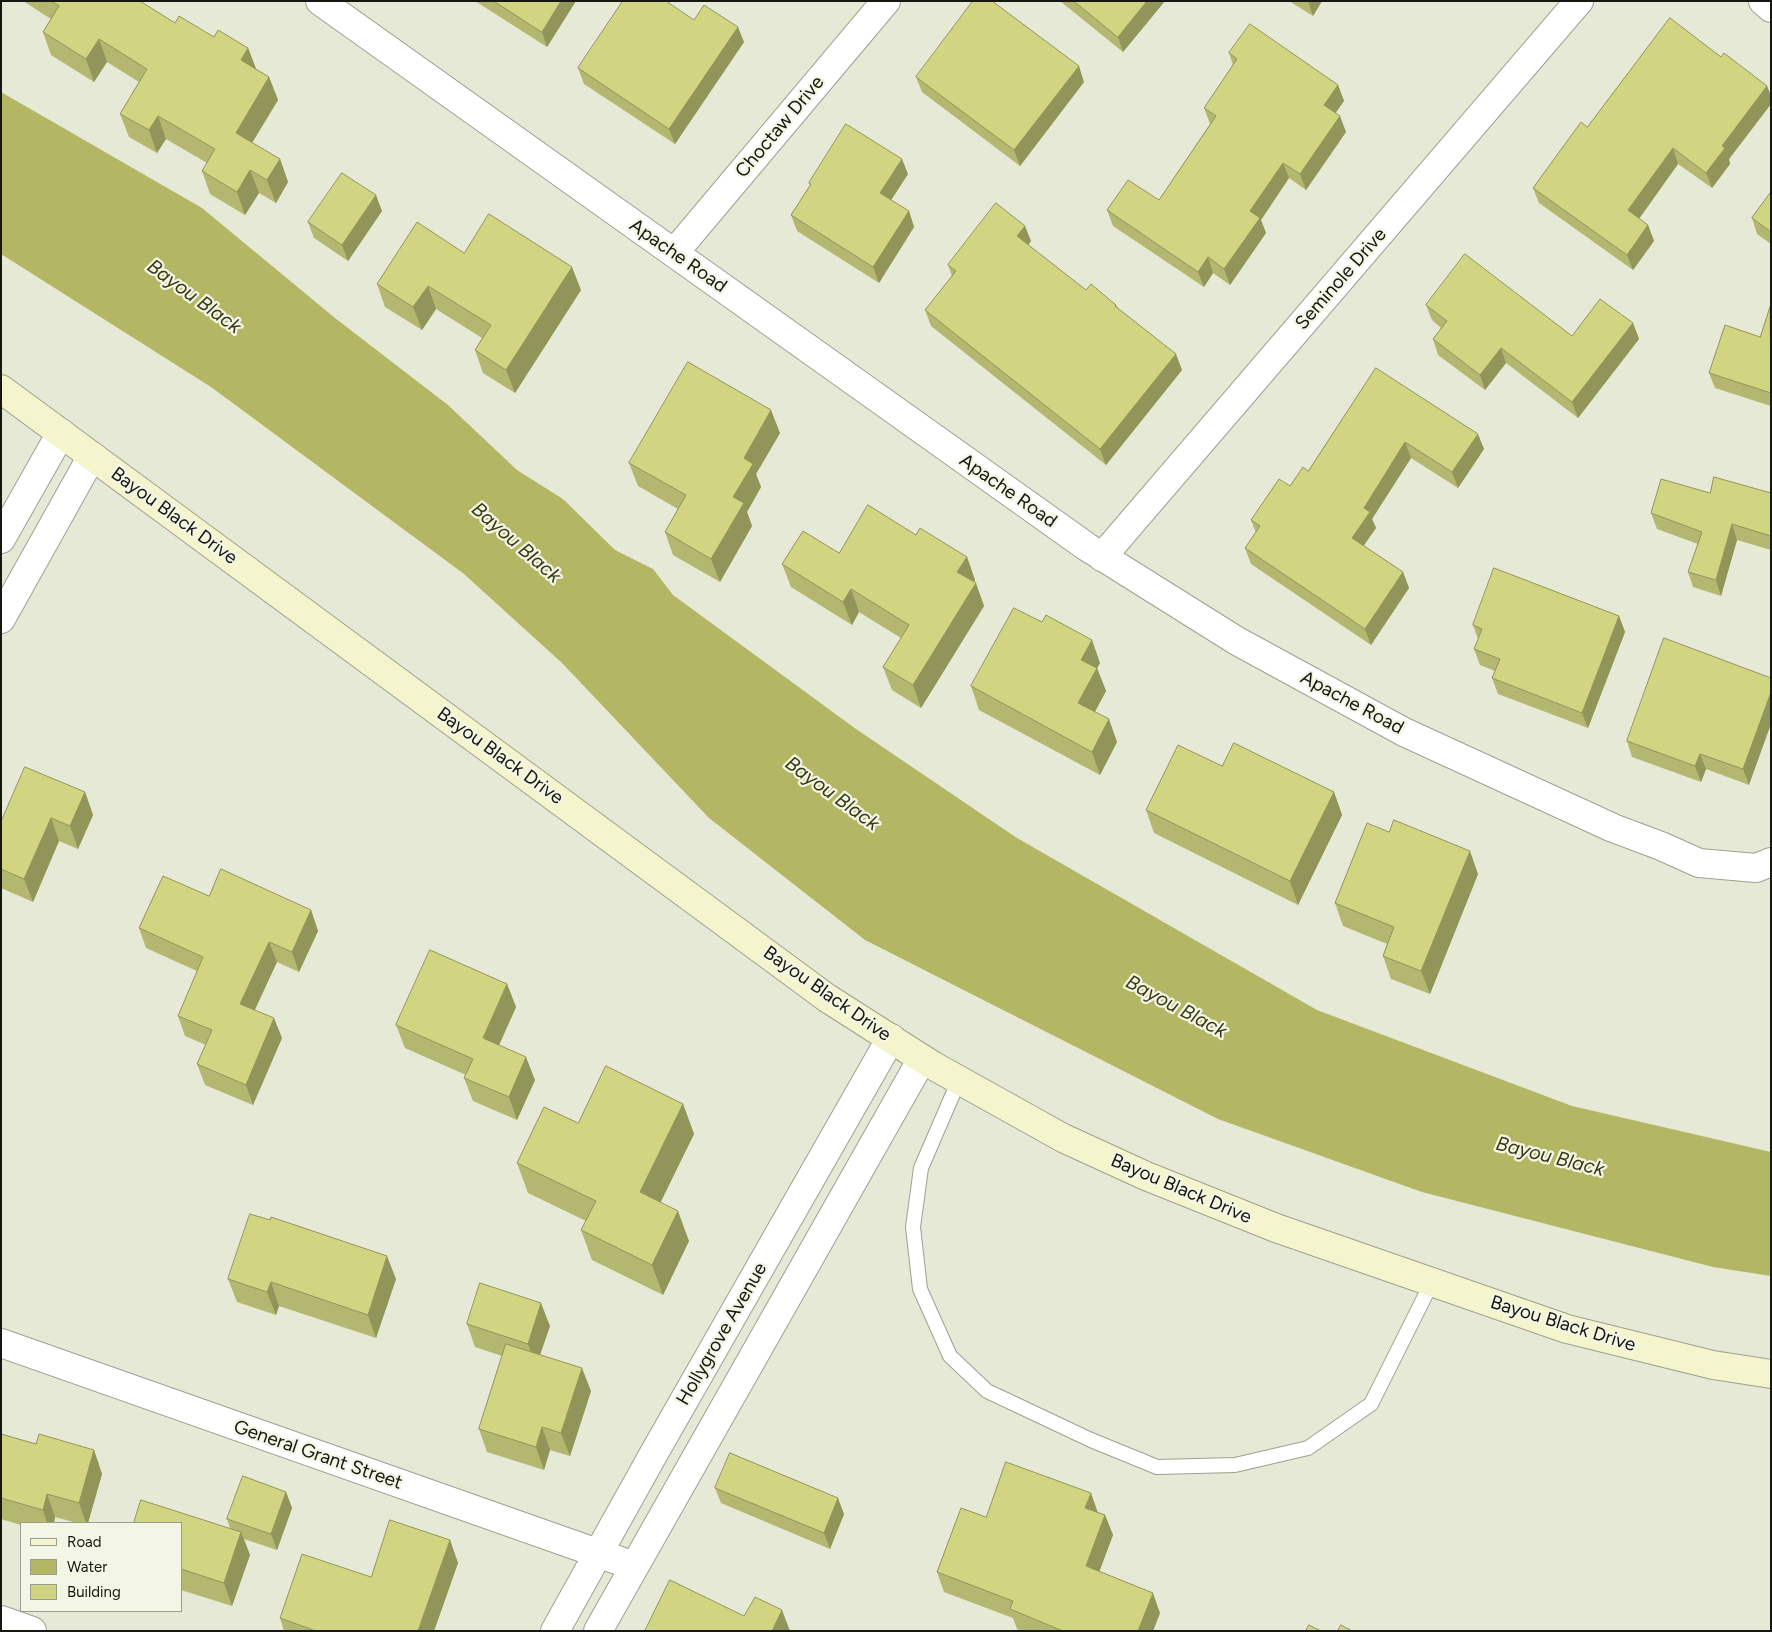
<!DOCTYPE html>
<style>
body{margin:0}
#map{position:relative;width:1772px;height:1632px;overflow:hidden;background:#e7e9d7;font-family:Figtree,sans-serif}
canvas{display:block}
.frame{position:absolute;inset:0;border:2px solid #161711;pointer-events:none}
.legend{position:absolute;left:20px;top:1522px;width:162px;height:90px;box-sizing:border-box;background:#f4f6e5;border:1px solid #9b9d90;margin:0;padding:6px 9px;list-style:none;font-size:15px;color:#161711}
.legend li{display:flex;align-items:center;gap:10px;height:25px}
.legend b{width:25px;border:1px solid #9b9d90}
</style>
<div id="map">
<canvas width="1772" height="1632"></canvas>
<div class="frame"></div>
<ul class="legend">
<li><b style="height:6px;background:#f4f5cd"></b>Road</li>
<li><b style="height:14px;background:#b3b764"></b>Water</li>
<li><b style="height:14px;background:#d1d581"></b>Building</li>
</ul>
</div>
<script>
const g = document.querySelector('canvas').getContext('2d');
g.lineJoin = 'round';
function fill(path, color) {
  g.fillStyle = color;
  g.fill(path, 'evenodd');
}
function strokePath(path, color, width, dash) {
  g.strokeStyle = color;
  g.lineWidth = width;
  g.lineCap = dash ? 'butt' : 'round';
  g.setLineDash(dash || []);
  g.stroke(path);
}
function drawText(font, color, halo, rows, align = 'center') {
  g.font = font + ' Figtree,sans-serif';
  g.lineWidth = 4.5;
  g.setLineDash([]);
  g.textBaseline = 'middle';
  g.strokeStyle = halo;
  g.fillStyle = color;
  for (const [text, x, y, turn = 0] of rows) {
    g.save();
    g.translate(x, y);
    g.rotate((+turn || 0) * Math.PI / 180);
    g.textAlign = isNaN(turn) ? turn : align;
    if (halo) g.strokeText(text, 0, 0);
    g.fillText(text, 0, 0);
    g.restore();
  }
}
fill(new Path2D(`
 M 1,92 L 202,208 L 335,318 L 448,405 L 517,470 L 563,499 L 615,550 L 653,569 L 673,595 L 856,729 L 1017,838 L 1317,1010 L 1572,1106 L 1771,1152 L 1771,1276 L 1713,1267 L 1422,1192 L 1218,1119 L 865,940 L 709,818 L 562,663 L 464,574 L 211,387 L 1,254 Z`), '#b3b764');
const lane = new Path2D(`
 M 959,1080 L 921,1168 L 913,1227 L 920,1289 L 950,1356 L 987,1391 L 1091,1440 L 1157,1467 L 1235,1465 L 1308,1448 L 1371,1404 L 1432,1282`);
const street = new Path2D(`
 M 320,1 L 1087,547 L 1237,641 L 1404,732 L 1613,828 L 1661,846 L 1699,863 L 1756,868 L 1771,862
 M 1763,1 L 1771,8
 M 674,253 L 886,1
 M 1,539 L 61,433
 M 1102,557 L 1579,1
 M 1,619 L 92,456
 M 1,1343 L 634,1566
 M 1,1620 L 32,1631
 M 555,1631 L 653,1455 L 891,1038
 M 598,1631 L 922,1059`);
const secondary = new Path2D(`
 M 1,389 L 827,998 L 932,1065 L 1063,1138 L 1146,1176 L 1276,1228 L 1567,1329 L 1713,1365 L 1771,1374`);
strokePath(lane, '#9fa090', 16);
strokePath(street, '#9fa090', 30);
strokePath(secondary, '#9fa090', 30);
strokePath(lane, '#fff', 14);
strokePath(street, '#fff', 28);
strokePath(secondary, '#f4f5cd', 28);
fill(new Path2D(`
 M 23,1 L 140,1 L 175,23 L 248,48 L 256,69 L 269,77 L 278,100 L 252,143 L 280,159 L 288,182 L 276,203 L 259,193 L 245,215 L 210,194 L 202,171 L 207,163 L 166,139 L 157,153 L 129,137 L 120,114 L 139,82 L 107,62 L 94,82 L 51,55 L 43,32 L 51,19 Z
 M 475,1 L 576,1 L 547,47 Z
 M 1060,1 L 1165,1 L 1123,52 Z
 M 1289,1 L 1322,1 L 1313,16 Z
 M 694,20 L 744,42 L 675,144 L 584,84 L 578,68 Z
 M 1229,53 L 1338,85 L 1344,101 L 1335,113 L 1346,132 L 1306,190 L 1289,178 L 1261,220 L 1266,233 L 1230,285 L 1213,273 L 1204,287 L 1113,226 L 1107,210 L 1159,200 L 1210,124 L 1204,108 L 1233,65 Z
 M 1721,57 L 1767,86 L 1771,96 L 1771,104 L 1729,159 L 1730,164 L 1712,188 L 1678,164 L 1639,218 L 1648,225 L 1654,241 L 1633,270 L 1539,203 L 1533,188 L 1587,127 Z
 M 916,77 L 1084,82 L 1020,166 L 922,92 Z
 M 908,174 L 891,200 L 909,211 L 914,227 L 879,283 L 797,231 L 791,215 L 810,185 L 809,183 Z
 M 1771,192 L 1771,244 L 1757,234 L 1752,218 Z
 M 382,211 L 348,261 L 314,238 L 308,222 Z
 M 1031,241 L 1028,245 L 1086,290 L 1116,305 L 1118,308 L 1182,370 L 1106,465 L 931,326 L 925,310 L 952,276 L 948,265 Z
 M 464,253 L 581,290 L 515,393 L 483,373 L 475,350 L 482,338 L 436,309 L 422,330 L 385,307 L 377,284 Z
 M 1426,305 L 1572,336 L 1633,323 L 1639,339 L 1578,418 L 1506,363 L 1485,390 L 1438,355 L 1433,339 L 1441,328 L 1432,320 Z
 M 1771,307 L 1771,406 L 1715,388 L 1709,373 L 1760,337 Z
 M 1376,368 L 1484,449 L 1458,488 L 1411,458 L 1372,519 L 1376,528 L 1363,545 L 1403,572 L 1409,588 L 1371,645 L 1251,564 L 1245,548 L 1256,533 L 1251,520 L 1308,471 Z
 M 780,433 L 756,474 L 761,487 L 747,512 L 752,526 L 720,582 L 673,555 L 665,532 L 678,509 L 638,486 L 629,463 Z
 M 1710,493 L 1771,493 L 1771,550 L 1737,540 L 1721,596 L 1693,587 L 1688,572 L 1698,544 L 1657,529 L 1651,513 Z
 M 916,535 L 967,557 L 975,580 L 974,582 L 984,606 L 921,708 L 892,690 L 883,667 L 901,638 L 859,612 L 852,625 L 791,587 L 782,564 L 839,553 Z
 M 1619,616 L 1625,632 L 1588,728 L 1498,694 L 1492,678 L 1495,671 L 1480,665 L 1474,649 L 1478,639 L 1473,625 Z
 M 1100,663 L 1097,668 L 1106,691 L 1095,712 L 1117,742 L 1100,775 L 979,710 L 971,686 Z
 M 1771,678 L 1749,785 L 1706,769 L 1701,782 L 1632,757 L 1627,741 Z
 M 1222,766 L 1334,792 L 1342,815 L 1298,905 L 1154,833 L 1146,810 Z
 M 85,792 L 93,815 L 78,849 L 59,841 L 33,902 L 1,888 L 1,822 Z
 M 1478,874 L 1430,994 L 1391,979 L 1383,956 L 1387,944 L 1343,926 L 1335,903 Z
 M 209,896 L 311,910 L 318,931 L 299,972 L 277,962 L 255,1010 L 282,1038 L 253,1105 L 205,1085 L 197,1064 L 206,1045 L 185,1036 L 178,1016 L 197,971 L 146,948 L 139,928 Z
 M 507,984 L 516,1007 L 499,1045 L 535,1080 L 517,1120 L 473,1101 L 464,1078 L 466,1075 L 405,1048 L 396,1025 Z
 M 683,1104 L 694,1134 L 660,1202 L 689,1241 L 663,1295 L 592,1260 L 581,1230 L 586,1221 L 528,1193 L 517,1163 L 578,1123 Z
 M 228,1279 L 396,1279 L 376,1338 L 279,1306 L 276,1315 L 237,1302 Z
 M 467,1324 L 550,1326 L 540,1354 L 591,1391 L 570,1456 L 550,1450 L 544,1470 L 487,1452 L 479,1429 L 502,1356 L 475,1347 Z
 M 1,1434 L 36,1444 L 94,1450 L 102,1474 L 88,1523 L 77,1523 L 55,1517 L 54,1523 L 21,1523 L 21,1525 L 1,1519 Z
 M 715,1488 L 844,1514 L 830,1549 L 721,1503 Z
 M 286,1492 L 292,1508 L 277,1550 L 244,1539 L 250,1555 L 232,1606 L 181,1590 L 181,1523 L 230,1528 L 227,1519 Z
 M 1098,1512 L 1105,1515 L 1113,1535 L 1099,1571 L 1160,1613 L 1153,1631 L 1021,1631 L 1017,1629 L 1013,1618 L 944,1592 L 937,1572 L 986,1517 Z
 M 450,1540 L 458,1563 L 434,1631 L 284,1631 L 280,1618 L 371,1577 Z`), '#b4b76f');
fill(new Path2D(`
 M 561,1 L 576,1 L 547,47 L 542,32 Z
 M 1147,1 L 1165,1 L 1123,52 L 1118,37 Z
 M 1308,1 L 1322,1 L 1313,16 Z
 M 738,27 L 744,42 L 675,144 L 669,129 Z
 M 99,39 L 107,62 L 94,82 L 86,59 Z
 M 248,48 L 257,71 L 241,60 Z
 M 1079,66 L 1084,82 L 1020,166 L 1014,150 Z
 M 269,77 L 278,100 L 244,156 L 236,133 Z
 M 1338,85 L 1344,101 L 1330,121 L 1324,105 Z
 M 1767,86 L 1771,96 L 1771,104 L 1729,159 L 1730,164 L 1712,188 L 1706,173 L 1722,146 Z
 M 158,116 L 166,139 L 157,153 L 149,130 Z
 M 1340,116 L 1346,132 L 1306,190 L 1300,174 Z
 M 1673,148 L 1678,164 L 1634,226 L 1628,210 Z
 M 280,159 L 288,182 L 276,203 L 267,180 Z
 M 902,159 L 908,174 L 886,208 L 880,193 Z
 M 1283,163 L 1289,178 L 1261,220 L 1266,233 L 1230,285 L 1224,269 L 1250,211 Z
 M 250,170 L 259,193 L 245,215 L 237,192 Z
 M 376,195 L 382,211 L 348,261 L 342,245 Z
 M 909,211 L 914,227 L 879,283 L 873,267 Z
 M 1648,225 L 1654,241 L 1633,270 L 1627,255 Z
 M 1025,226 L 1031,241 L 1023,252 L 1017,236 Z
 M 1208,257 L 1213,273 L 1204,287 L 1198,272 Z
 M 572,267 L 581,290 L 515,393 L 506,370 Z
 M 428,286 L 436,309 L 422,330 L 413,307 Z
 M 1633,323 L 1639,339 L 1578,418 L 1572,402 Z
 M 1501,348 L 1506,363 L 1485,390 L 1480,375 Z
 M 1176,354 L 1182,370 L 1106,465 L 1100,449 Z
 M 771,410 L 780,433 L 756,474 L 761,487 L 747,512 L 752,526 L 720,582 L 711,559 L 733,497 L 744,458 Z
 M 1478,434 L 1484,449 L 1458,488 L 1452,472 Z
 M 1405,442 L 1411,458 L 1372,519 L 1376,528 L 1358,554 L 1352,538 L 1364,508 Z
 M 1732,524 L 1737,540 L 1721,596 L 1716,580 Z
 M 967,557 L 975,580 L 966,595 L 957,572 Z
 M 1403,572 L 1409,588 L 1371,645 L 1365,629 Z
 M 976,583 L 984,606 L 921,708 L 913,685 Z
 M 851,589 L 859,612 L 852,625 L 843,602 Z
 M 1619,616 L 1625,632 L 1588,728 L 1582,713 Z
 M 1092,640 L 1100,663 L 1089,683 L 1081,660 Z
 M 1097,668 L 1106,691 L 1087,726 L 1078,703 Z
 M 1771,692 L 1771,724 L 1749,785 L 1743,769 Z
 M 1109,719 L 1117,742 L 1100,775 L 1092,752 Z
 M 1700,754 L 1706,769 L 1701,782 L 1695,766 Z
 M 85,792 L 93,815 L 78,849 L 70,826 Z
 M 1334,792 L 1342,815 L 1298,905 L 1290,881 Z
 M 51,818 L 59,841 L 33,902 L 24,879 Z
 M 1470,851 L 1478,874 L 1430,994 L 1421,971 Z
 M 311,910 L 318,931 L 299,972 L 292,952 Z
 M 269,942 L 277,962 L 248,1024 L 240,1004 Z
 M 507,984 L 516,1007 L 492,1061 L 483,1038 Z
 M 274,1018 L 282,1038 L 253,1105 L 246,1085 Z
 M 526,1057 L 535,1080 L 517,1120 L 509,1097 Z
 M 683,1104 L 694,1134 L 651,1222 L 640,1192 Z
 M 678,1211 L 689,1241 L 663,1295 L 652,1265 Z
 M 387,1256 L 396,1279 L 376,1338 L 368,1315 Z
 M 271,1282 L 279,1306 L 276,1315 L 267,1292 Z
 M 541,1303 L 550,1326 L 536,1367 L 528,1344 Z
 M 582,1368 L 591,1391 L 570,1456 L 561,1433 Z
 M 542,1427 L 550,1450 L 544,1470 L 536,1447 Z
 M 94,1450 L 102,1474 L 88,1523 L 86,1523 L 79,1503 Z
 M 286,1492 L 292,1508 L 277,1550 L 271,1534 Z
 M 1091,1493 L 1098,1513 L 1085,1508 Z
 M 47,1494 L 55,1517 L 54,1523 L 47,1523 L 43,1510 Z
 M 838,1498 L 844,1514 L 830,1549 L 824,1533 Z
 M 1105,1515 L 1113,1535 L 1094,1586 L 1086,1566 Z
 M 241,1532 L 250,1555 L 232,1606 L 224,1583 Z
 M 450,1540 L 458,1563 L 434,1631 L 418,1631 Z
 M 1153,1593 L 1160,1613 L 1153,1631 L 1138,1631 Z
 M 782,1610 L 790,1631 L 772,1631 Z`), '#92955a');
const building = new Path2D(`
 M 51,1 L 140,1 L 175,23 L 179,16 L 214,37 L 218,30 L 248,48 L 241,60 L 269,77 L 236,133 L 280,159 L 267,180 L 250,170 L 237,192 L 202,171 L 215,149 L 158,116 L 149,130 L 120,114 L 147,69 L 99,39 L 86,59 L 43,32 L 59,6 Z
 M 494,1 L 561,1 L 542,32 Z
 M 623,1 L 666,1 L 694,20 L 704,5 L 738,27 L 669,129 L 578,68 Z
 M 973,1 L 992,1 L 1079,66 L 1014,150 L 916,77 Z
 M 1074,1 L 1147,1 L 1118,37 Z
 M 1670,18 L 1721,57 L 1724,53 L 1767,86 L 1722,146 L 1725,148 L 1706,173 L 1673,148 L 1628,210 L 1648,225 L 1627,255 L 1533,188 L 1581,122 L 1587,127 Z
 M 1250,24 L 1338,85 L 1324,105 L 1340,116 L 1300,174 L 1283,163 L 1250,211 L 1260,218 L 1224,269 L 1208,257 L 1198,272 L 1107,210 L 1128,180 L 1159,200 L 1216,116 L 1204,108 L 1237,59 L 1229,53 Z
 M 846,124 L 902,159 L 880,193 L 909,211 L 873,267 L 791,215 L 811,184 L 809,183 Z
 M 342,173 L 376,195 L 342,245 L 308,222 Z
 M 1771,192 L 1771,232 L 1752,218 Z
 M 996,203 L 1025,226 L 1017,236 L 1086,290 L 1091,284 L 1116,305 L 1115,306 L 1176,354 L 1100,449 L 925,310 L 956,271 L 948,265 Z
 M 489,214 L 572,267 L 506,370 L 475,350 L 491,325 L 428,286 L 413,307 L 377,284 L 417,222 L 464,253 Z
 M 1465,254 L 1572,336 L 1600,299 L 1633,323 L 1572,402 L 1501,348 L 1480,375 L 1433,339 L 1447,321 L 1426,305 Z
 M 1770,307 L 1771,393 L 1709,373 L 1725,325 L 1760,337 Z
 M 688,362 L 771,410 L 744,458 L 753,464 L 733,497 L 744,503 L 711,559 L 665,532 L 686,495 L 629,463 Z
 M 1376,368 L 1478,434 L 1452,472 L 1405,442 L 1364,508 L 1370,512 L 1352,538 L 1403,572 L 1365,629 L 1245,548 L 1260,526 L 1251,520 L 1279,479 L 1290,486 L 1303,467 L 1308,471 Z
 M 1714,477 L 1771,493 L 1771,536 L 1732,524 L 1716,580 L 1688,572 L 1702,532 L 1651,513 L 1661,479 L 1710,493 Z
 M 868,505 L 916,535 L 920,528 L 967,557 L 957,572 L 976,583 L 913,685 L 883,667 L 909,625 L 851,589 L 843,602 L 782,564 L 803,531 L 839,553 Z
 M 1494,568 L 1619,616 L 1582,713 L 1492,678 L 1500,659 L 1474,649 L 1482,629 L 1473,625 Z
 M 1014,608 L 1042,622 L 1046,615 L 1092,640 L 1081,660 L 1097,668 L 1078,703 L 1109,719 L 1092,752 L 971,686 Z
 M 1664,638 L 1771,678 L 1771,692 L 1743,769 L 1700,754 L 1695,766 L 1627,741 Z
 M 1234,743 L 1334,792 L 1290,881 L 1146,810 L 1178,745 L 1222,766 Z
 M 25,767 L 85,792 L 70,826 L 51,818 L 24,879 L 1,869 L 1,822 Z
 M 1394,820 L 1470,851 L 1421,971 L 1383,956 L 1394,927 L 1335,903 L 1367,823 L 1389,832 Z
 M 221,869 L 311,910 L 292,952 L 269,942 L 240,1004 L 274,1018 L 246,1085 L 197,1064 L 212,1030 L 178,1016 L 203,957 L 139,928 L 163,876 L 209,896 Z
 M 430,950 L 507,984 L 483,1038 L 526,1057 L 509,1097 L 464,1078 L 473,1059 L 396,1025 Z
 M 606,1066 L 683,1104 L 640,1192 L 678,1211 L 652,1265 L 581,1230 L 596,1201 L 517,1163 L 544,1107 L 578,1123 Z
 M 250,1214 L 270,1220 L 271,1217 L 387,1256 L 368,1315 L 271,1282 L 267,1292 L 228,1279 Z
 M 480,1283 L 541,1303 L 528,1344 L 467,1324 Z
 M 506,1344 L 582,1368 L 561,1433 L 542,1427 L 536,1447 L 479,1429 Z
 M 1,1434 L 36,1444 L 39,1434 L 94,1450 L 79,1503 L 47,1494 L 43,1510 L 1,1498 Z
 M 730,1453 L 838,1498 L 824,1533 L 715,1488 Z
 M 1006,1462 L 1091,1493 L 1085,1508 L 1105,1515 L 1086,1566 L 1153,1593 L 1138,1631 L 1063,1631 L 1010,1609 L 1013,1601 L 937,1572 L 961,1508 L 986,1517 Z
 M 243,1476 L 286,1492 L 271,1534 L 227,1519 Z
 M 141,1500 L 241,1532 L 224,1583 L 181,1569 L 181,1523 L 134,1523 Z
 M 390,1520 L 450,1540 L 418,1631 L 316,1631 L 280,1618 L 302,1554 L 371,1577 Z
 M 670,1580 L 744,1616 L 755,1597 L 782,1610 L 772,1631 L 645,1631 Z
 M 1309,1625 L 1321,1631 L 1306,1631 Z
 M 1341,1625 L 1352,1631 L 1338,1631 Z`);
fill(building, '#d1d581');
strokePath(building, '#92955a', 1);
drawText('19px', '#161711', '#f4f6e5', [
 ["Choctaw Drive",780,127,-50],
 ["Apache Road",678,256,35],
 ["Seminole Drive",1341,279,-49],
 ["Apache Road",1008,491,35],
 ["Bayou Black Drive",174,516,36],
 ["Apache Road",1352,703,28],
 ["Bayou Black Drive",500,756,36],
 ["Bayou Black Drive",827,994,35],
 ["Bayou Black Drive",1181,1189,23],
 ["Bayou Black Drive",1563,1324,17],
 ["Hollygrove Avenue",722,1334,-60],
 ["General Grant Street",318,1455,19]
]);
drawText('italic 20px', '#383a16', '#f4f6e5', [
 ["Bayou Black",194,297,36],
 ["Bayou Black",516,543,41],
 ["Bayou Black",832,794,36],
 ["Bayou Black",1176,1007,28],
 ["Bayou Black",1550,1157,14]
]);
</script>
